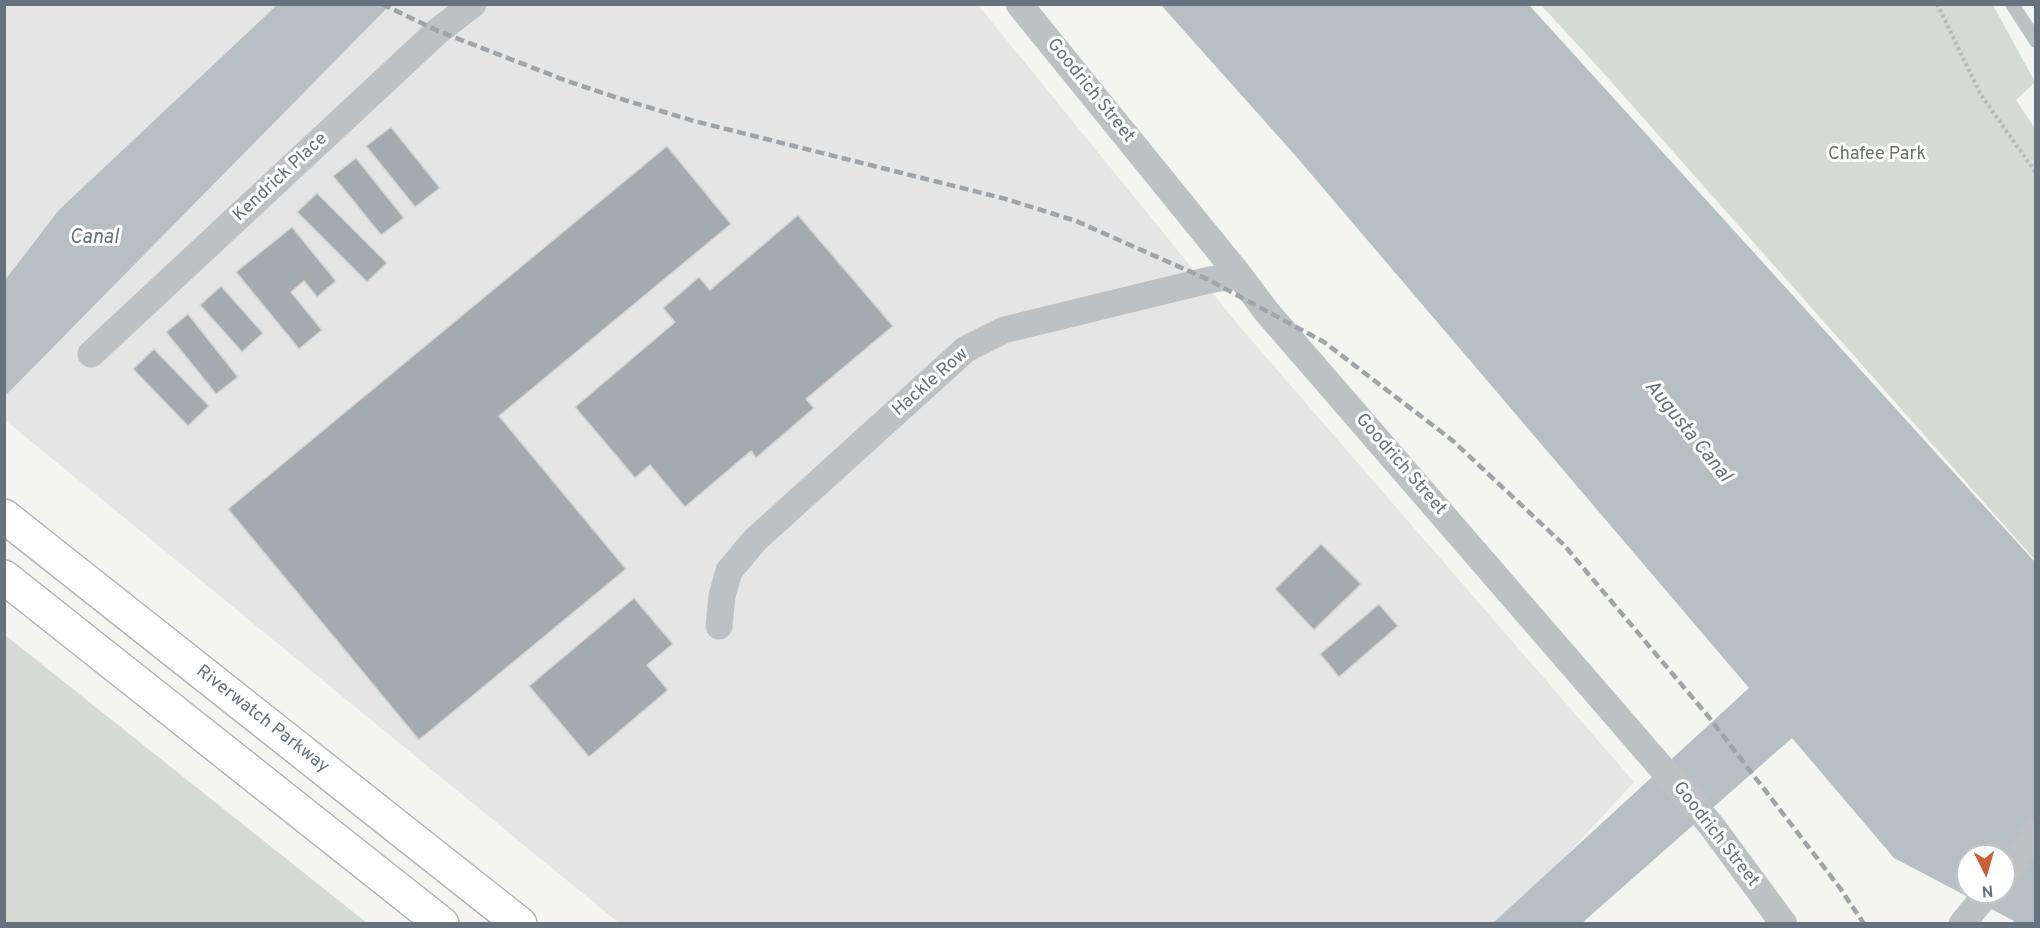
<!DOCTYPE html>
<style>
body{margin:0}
#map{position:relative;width:2040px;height:928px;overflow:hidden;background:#f4f4f0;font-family:Overpass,sans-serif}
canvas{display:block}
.frame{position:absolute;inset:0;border:6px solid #66737e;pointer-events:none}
.north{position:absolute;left:1956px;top:844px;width:60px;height:60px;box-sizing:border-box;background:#fff;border:2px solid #c2c7cb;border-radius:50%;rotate:175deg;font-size:16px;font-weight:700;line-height:24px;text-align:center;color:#66737e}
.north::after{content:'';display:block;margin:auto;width:21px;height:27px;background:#cc5e38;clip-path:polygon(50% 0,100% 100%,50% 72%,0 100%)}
</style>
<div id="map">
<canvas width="2040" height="928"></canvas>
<div class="frame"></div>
<div class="north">N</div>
</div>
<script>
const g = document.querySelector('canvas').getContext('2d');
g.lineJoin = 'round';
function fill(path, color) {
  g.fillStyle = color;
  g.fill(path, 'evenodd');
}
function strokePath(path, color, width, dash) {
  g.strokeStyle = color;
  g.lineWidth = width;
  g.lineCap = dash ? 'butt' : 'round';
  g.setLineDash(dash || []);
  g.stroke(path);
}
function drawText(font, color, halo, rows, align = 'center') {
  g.font = font + ' Overpass,sans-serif';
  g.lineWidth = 6;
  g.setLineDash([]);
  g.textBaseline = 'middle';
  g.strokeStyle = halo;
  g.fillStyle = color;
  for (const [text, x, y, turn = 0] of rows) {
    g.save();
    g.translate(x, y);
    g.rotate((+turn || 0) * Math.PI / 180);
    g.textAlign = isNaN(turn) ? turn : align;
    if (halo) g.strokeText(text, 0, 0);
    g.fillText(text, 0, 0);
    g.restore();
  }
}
fill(new Path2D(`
 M 4,5 L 978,5 L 1240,327 L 1634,782 L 1504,923 L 619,923 L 5,420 Z`), '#e4e5e4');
fill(new Path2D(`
 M 1541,5 L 1993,5 L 2035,82 L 2016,100 L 2036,130 L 2035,560 L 1599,68 Z
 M 4,635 L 5,635 L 367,923 L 5,923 Z`), '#d5dad2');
fill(new Path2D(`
 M 277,5 L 390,5 L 5,396 L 5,280 L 59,210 Z
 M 1161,5 L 1529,5 L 2035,562 L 2035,923 L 2013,923 L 2014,921 L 1894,858 L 1792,738 L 1582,923 L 1493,923 L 1749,688 L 1294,154 ZM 1968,856 L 2004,856 L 2004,892 L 1968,892 Z`), '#b6c0c4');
const building = new Path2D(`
 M 391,127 L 440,188 L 415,207 L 366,146 Z
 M 667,146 L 731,224 L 499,416 L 626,569 L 419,740 L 228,509 Z
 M 356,158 L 404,218 L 381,235 L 333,176 Z
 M 317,193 L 387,263 L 367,282 L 297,212 Z
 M 798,215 L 893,326 L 806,399 L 814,408 L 756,458 L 751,451 L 685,507 L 650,465 L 635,478 L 575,407 L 675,322 L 663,308 L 699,277 L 710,290 Z
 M 292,227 L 336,281 L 317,297 L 304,281 L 291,292 L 322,330 L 299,349 L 236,272 Z
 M 221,286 L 263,333 L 242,352 L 200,305 Z
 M 188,314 L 238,377 L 216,394 L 166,332 Z
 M 154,349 L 209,406 L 188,426 L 133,369 Z
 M 1321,544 L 1361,584 L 1314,630 L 1275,589 Z
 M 634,598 L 673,644 L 647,665 L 668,690 L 589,757 L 529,686 Z
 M 1379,604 L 1398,626 L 1339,677 L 1320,654 Z`);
fill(building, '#a4abb0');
strokePath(building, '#d5d5d3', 1.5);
const primary = new Path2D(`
 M 4,516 L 520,924
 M 4,577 L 442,924`);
strokePath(primary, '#b1b5b8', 36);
strokePath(new Path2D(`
 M 1937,4 L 1981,95 L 2036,173`), '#b7babc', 4, [3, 3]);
strokePath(new Path2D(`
 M 2012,4 L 2036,41`), '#bdc1c4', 14);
strokePath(new Path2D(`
 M 1019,4 L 1239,275 L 1266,311 L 1711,825 L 1784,924
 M 91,354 L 438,31 L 473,4
 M 719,626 L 722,596 L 729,571 L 755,540 L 966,349 L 1004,330 L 1209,280 L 1239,275
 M 2004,872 L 2036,834
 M 1962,924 L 1988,892`), '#bdc1c4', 27);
strokePath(primary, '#fff', 33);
strokePath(new Path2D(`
 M 382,4 L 438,31 L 567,81 L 618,98 L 694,121 L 1006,199 L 1076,221 L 1209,280 L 1324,342 L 1452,440 L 1564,545 L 1708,716 L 1840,888 L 1864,924`), '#9fa4a9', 4.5, [9, 4.5]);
drawText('18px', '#66737e', '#fff', [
 ["Goodrich Street",1090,91,51],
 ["Kendrick Place",281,178,-43],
 ["Hackle Row",931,383,-41],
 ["Goodrich Street",1400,465,49],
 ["Riverwatch Parkway",262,720,38],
 ["Goodrich Street",1715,835,52]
]);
drawText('18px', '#677664', '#fff', [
 ["Chafee Park",1877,155]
]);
drawText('italic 20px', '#63737b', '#fff', [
 ["Canal",94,239],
 ["Augusta Canal",1687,432,51]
]);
</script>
